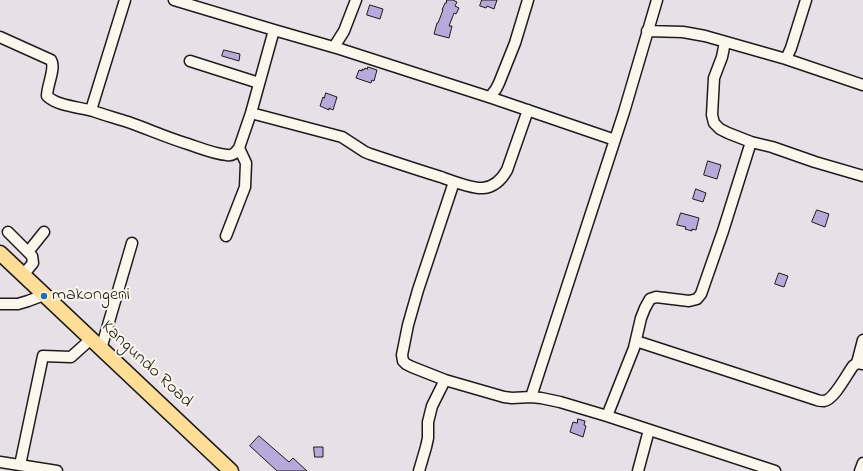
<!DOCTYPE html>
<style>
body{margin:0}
canvas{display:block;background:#e7e0e7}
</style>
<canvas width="863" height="471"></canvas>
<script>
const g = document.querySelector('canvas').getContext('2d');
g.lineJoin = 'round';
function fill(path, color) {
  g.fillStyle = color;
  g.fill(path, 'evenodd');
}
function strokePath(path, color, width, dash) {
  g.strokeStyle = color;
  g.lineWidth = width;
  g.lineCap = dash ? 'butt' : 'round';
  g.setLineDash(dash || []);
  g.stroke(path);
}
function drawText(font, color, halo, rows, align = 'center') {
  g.font = font + ' "Indie Flower",sans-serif';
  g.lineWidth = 4;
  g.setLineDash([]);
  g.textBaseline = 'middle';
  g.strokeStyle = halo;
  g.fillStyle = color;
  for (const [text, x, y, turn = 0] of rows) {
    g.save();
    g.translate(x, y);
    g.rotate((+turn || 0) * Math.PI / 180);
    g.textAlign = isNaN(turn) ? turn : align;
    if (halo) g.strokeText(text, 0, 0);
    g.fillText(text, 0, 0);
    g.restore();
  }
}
const building = new Path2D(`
 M 447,0 L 453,0 L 457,2 L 455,6 L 459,8 L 456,14 L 454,13 L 449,26 L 452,26 L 449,38 L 434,34 L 437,23 L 438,23 L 443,10 L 442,10 L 445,3 L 446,3 Z
 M 482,0 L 497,0 L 494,9 L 487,6 L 486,8 L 480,6 Z
 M 370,5 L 383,9 L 380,19 L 367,15 Z
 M 224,50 L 240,54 L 239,61 L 222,56 Z
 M 368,67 L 377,70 L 374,81 L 372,80 L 371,83 L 356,78 L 359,70 L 362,71 L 362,69 L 364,70 L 365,68 L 367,69 Z
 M 326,93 L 337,97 L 333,110 L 329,108 L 329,110 L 320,106 L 323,97 L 324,98 Z
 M 708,161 L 721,165 L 717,179 L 704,175 Z
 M 696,189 L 706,193 L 703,202 L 693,199 Z
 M 817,210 L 829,214 L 825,227 L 812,222 Z
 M 681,213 L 699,218 L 696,230 L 692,229 L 692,231 L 685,229 L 686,227 L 677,225 Z
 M 779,273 L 788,276 L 784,287 L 775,284 Z
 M 578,419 L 585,421 L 584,425 L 586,426 L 583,437 L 570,432 L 573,422 L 577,423 Z
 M 259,436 L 289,462 L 293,458 L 307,471 L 277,471 L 250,446 Z
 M 314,447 L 323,447 L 323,457 L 315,457 Z`);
fill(building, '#b7a9da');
strokePath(building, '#1c1c1c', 1);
const minor = new Path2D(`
 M 174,0 L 274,30 L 340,49 L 492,98 L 615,140
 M 647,31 L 683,32 L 705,36 L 786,59 L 863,85
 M 0,37 L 51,60 C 56,68 47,85 47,96 C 57,106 79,107 93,111 C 104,115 116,118 128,122 C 148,129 168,138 188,144 C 200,148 214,154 227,155 C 233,156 235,153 239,148 L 251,113 L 274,30
 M 725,42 L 722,57 L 714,78 L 712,115 L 714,123 L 720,129 L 728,133 L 751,142 L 772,147 L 815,162 L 863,176
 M 334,47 L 344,31 L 356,0
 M 786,59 L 791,48 L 806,0
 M 190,61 L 259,83
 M 490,97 L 496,89 L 499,83 L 515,43 L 528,0
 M 91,110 L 125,0
 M 251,113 L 342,137 L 365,152 L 370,154 C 394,162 418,170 441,177 C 452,181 473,189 483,188 C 495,187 502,179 507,170 L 528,110
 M 8,232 L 32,256 L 33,263 L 23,275
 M 226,236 L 245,187 L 246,163 L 239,148
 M 28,252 L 44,232
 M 0,304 L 18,304 L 28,301 L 44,295
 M 636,341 L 817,400 C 819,401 821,401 824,401 C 834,400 847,374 853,366 L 857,363 L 863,364
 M 101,349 L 132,243
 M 857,363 L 863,340
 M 445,380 L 412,367 L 406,364 L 403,361 L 402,355 L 408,325 L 418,290 L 454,182
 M 531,397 L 624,112 L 657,0
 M 607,416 L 634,348 L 641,318 L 645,308 L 650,299 L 656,297 L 689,301 L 697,299 L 701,294 L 723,231 L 751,142
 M 0,462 L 57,471
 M 20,465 L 43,356 L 71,357 L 91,339
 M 419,471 L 426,447 L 428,438 L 428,422 L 432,406 L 445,380 L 504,397 L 512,398 L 531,397 L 541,398 L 560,402 L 607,416 L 775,471
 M 638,471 L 649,430
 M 860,471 L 863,463`);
const highway = new Path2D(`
 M 0,253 L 231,471`);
strokePath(minor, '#1c1c1c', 13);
strokePath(highway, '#1c1c1c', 17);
strokePath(minor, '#fbf7ec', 10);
strokePath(highway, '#fedd96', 14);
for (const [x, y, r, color] of [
 [44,296,4,"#1f6fb2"]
]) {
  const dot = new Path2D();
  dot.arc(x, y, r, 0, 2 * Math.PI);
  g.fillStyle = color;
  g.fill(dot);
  strokePath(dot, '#fbf7ec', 1.5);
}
drawText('18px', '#1c1c1c', '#fbf7ec', [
 ["makongeni",52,296]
], 'left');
drawText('18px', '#1c1c1c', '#fbf7ec', [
 ["Kangundo Road",146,365,43]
]);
</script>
